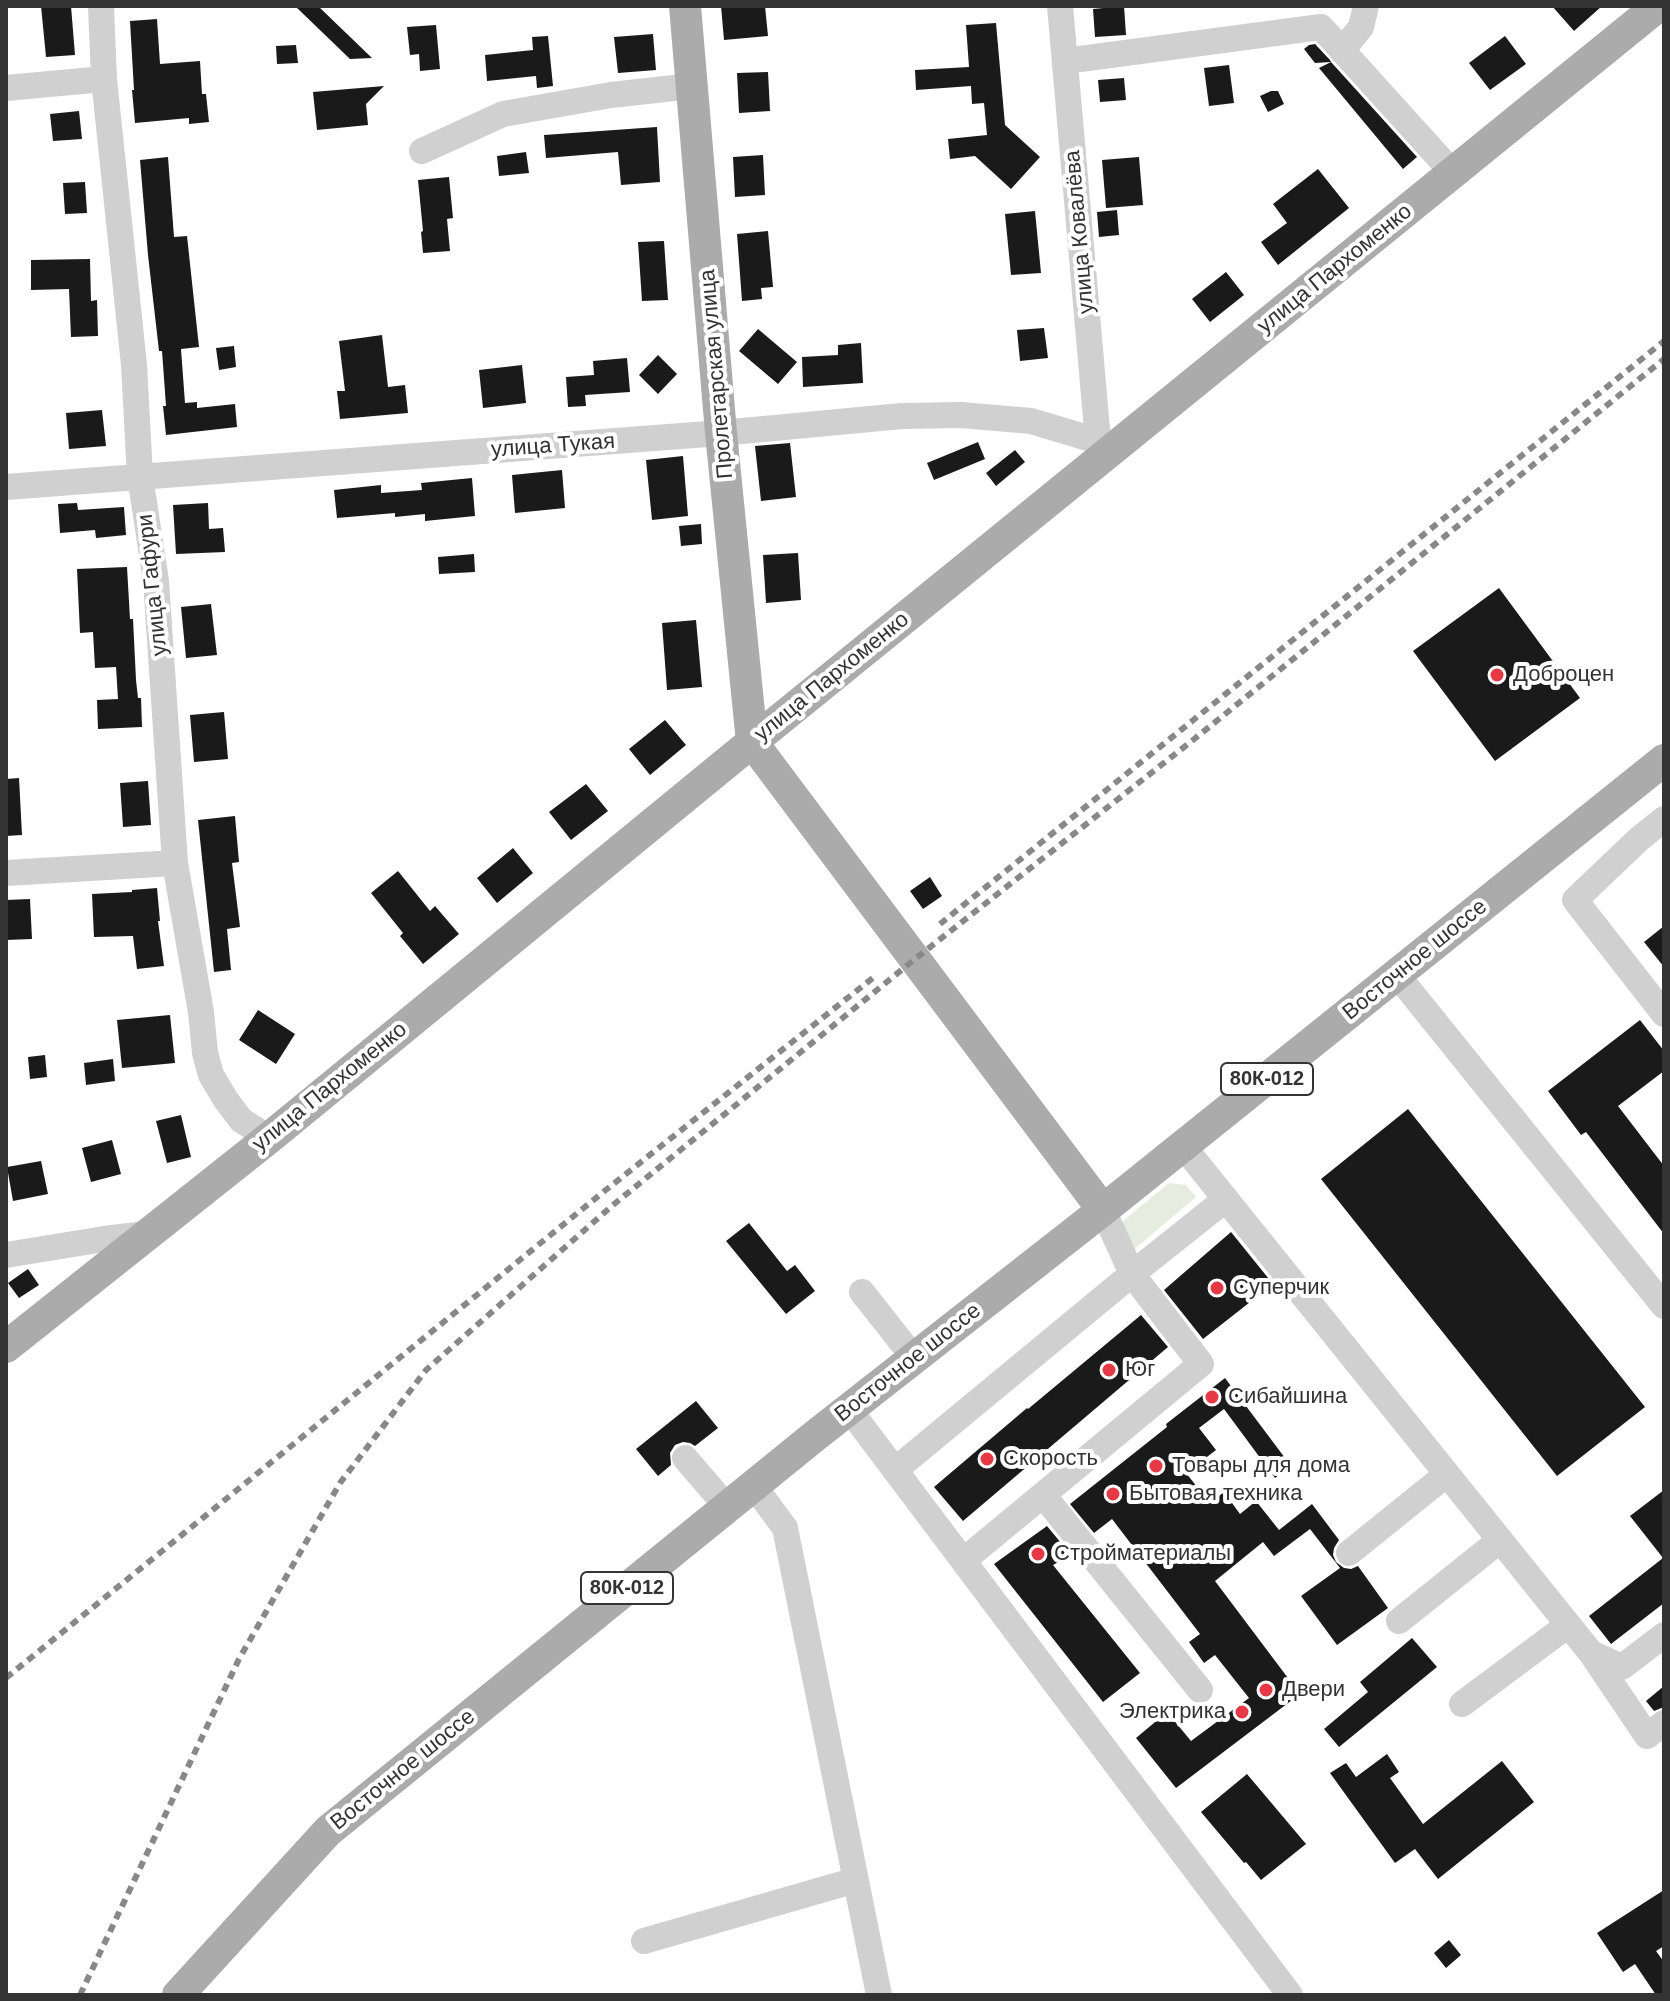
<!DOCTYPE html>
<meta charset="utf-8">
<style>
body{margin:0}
#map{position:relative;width:1670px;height:2001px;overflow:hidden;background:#fff;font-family:Arial,sans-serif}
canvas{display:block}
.frame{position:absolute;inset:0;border:8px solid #333;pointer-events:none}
</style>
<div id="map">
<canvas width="1670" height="2001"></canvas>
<div class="frame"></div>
</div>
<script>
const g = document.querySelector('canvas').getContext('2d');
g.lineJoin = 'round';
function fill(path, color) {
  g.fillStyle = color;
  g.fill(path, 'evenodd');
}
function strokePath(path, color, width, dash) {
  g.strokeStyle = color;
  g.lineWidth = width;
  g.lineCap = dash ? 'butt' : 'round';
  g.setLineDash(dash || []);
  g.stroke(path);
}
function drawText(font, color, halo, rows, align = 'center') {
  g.font = font + ' Arial,sans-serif';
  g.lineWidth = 8;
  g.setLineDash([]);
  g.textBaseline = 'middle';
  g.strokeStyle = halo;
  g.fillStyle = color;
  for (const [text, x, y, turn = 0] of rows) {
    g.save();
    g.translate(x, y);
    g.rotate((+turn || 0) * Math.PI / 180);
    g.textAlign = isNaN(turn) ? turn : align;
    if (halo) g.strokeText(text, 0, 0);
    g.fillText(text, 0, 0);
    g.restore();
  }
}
fill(new Path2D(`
 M 1169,1183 L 1186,1185 L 1196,1197 L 1131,1252 L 1123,1243 L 1123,1221 Z`), '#e6ecdf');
fill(new Path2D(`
 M 41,6 L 71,6 L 75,55 L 46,57 Z
 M 295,6 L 318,6 L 372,58 L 350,59 Z
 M 721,6 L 765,6 L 768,36 L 724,40 Z
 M 1124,6 L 1126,35 L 1095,37 L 1093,9 Z
 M 1552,6 L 1602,6 L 1574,31 Z
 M 157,19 L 160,64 L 200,61 L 202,94 L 206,94 L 209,122 L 189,124 L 189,118 L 135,123 L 132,90 L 134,90 L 130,21 Z
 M 996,23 L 1005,125 L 1040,157 L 1011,189 L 975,156 L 950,159 L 948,139 L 987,135 L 984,103 L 972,104 L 971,86 L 916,90 L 915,70 L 969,67 L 966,25 Z
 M 436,25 L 440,69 L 420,71 L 419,54 L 410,55 L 407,27 Z
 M 653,34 L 656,70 L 618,73 L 614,37 Z
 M 548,36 L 553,86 L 537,88 L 536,76 L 487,81 L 485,55 L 533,50 L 532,37 Z
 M 1505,36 L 1526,64 L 1490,90 L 1469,63 Z
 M 1315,44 L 1330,60 L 1331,62 L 1315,63 L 1304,49 L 1309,45 Z
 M 296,45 L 298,63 L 277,64 L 276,46 Z
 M 1331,62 L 1417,157 L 1403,169 L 1319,68 Z
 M 1229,65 L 1234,103 L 1209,106 L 1204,68 Z
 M 768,72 L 770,111 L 739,113 L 737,73 Z
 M 1124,78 L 1126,100 L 1100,102 L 1098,80 Z
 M 384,86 L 366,104 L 368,125 L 317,130 L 313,92 Z
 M 1271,91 L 1278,91 L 1284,104 L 1268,112 L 1260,96 Z
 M 79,111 L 82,139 L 53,141 L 50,114 Z
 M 657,127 L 660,182 L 621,185 L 618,152 L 546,158 L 544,135 Z
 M 526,152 L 529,173 L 499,176 L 497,156 Z
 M 763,155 L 765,195 L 735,197 L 733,157 Z
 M 168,157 L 174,237 L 187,236 L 199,347 L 181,349 L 185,403 L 197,402 L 197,408 L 235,404 L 237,427 L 166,435 L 163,406 L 166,406 L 162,351 L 159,351 L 148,255 L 140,160 Z
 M 1139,157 L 1143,205 L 1106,208 L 1102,160 Z
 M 1318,169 L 1349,208 L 1278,265 L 1261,242 L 1287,223 L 1273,204 Z
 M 449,177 L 453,218 L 447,219 L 450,251 L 423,253 L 421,232 L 423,231 L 418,180 Z
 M 85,182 L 87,213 L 65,214 L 63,183 Z
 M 1117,210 L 1119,235 L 1099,237 L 1097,212 Z
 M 1035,211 L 1041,273 L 1011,275 L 1005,214 Z
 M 768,231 L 773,287 L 761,288 L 762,299 L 742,301 L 737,234 Z
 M 664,241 L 668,300 L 642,301 L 638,242 Z
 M 90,259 L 91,301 L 97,300 L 98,336 L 71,337 L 69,289 L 31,290 L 31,260 Z
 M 1226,272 L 1244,295 L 1210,322 L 1192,299 Z
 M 1044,328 L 1048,358 L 1020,361 L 1017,330 Z
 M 758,329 L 797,362 L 778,384 L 739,351 Z
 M 382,335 L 388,387 L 405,385 L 408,413 L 340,419 L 337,391 L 345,391 L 339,341 Z
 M 861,343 L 863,383 L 803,387 L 802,357 L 838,355 L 838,345 Z
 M 234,346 L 236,367 L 219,370 L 216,348 Z
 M 658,355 L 677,374 L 658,394 L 639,375 Z
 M 627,358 L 630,392 L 585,395 L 586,406 L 568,407 L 566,377 L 594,375 L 593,361 Z
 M 522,365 L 526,403 L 483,408 L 479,370 Z
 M 102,410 L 106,446 L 69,449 L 66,413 Z
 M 978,442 L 985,459 L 934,480 L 927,463 Z
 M 790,443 L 796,497 L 761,501 L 755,446 Z
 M 1015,450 L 1025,462 L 996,486 L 986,473 Z
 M 683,456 L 688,516 L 652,520 L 646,460 Z
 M 562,470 L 565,508 L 515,513 L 512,475 Z
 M 472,478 L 475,516 L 425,521 L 425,514 L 395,517 L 395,513 L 337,518 L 334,490 L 381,485 L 381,493 L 422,490 L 421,483 Z
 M 77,503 L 78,510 L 124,507 L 126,535 L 96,538 L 95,530 L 60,533 L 58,504 Z
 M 208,503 L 209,529 L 223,528 L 225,552 L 176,554 L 173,505 Z
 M 701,524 L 702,544 L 681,546 L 679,526 Z
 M 798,553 L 801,600 L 766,603 L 763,555 Z
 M 474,554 L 475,572 L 439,574 L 438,557 Z
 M 127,567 L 130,619 L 133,619 L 136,680 L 138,698 L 141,698 L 142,727 L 98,729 L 97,700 L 118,699 L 116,667 L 95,668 L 93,632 L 80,633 L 77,569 Z
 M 1499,588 L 1580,698 L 1495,761 L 1413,651 Z
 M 211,604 L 217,655 L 186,658 L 181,607 Z
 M 696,620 L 702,687 L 667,690 L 662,623 Z
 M 224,712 L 228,759 L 194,762 L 190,715 Z
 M 665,720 L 686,745 L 650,775 L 629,749 Z
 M 19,778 L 22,835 L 6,836 L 6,779 Z
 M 148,781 L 151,825 L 123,827 L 120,783 Z
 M 586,784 L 608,811 L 571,840 L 549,812 Z
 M 235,816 L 239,862 L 232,863 L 240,927 L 227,929 L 231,970 L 214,972 L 198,820 Z
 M 513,848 L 533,873 L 497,903 L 477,878 Z
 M 398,871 L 430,911 L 435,906 L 459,934 L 423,964 L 400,936 L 403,933 L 371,893 Z
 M 930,877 L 942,896 L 923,909 L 910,891 Z
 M 157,888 L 160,921 L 158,921 L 164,966 L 137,969 L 133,936 L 94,937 L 92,894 L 132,892 L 132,890 Z
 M 30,899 L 32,939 L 6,940 L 6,900 Z
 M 1664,926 L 1664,967 L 1644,942 Z
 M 258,1010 L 295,1034 L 276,1064 L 239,1040 Z
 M 170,1015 L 175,1063 L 122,1068 L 117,1020 Z
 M 1640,1020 L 1664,1051 L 1664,1071 L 1618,1106 L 1664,1166 L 1664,1234 L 1586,1132 L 1581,1135 L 1548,1091 Z
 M 45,1055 L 47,1077 L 30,1079 L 28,1057 Z
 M 113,1059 L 115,1081 L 86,1085 L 84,1063 Z
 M 1408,1109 L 1645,1407 L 1557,1476 L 1321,1179 Z
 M 181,1115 L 191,1157 L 167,1163 L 156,1121 Z
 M 112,1140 L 121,1174 L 91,1182 L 82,1148 Z
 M 41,1161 L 48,1194 L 13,1201 L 7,1167 Z
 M 749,1223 L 787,1271 L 795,1265 L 815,1291 L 786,1314 L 726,1241 Z
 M 1231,1232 L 1273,1284 L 1203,1339 L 1164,1290 Z
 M 28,1269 L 39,1285 L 19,1298 L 8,1283 Z
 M 1141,1315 L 1168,1347 L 963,1521 L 934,1487 L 1027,1408 L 1028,1409 Z
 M 1225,1378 L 1291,1466 L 1275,1478 L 1224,1409 L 1199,1428 L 1216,1450 L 1186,1473 L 1210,1503 L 1224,1492 L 1240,1514 L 1256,1501 L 1279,1530 L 1312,1504 L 1339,1540 L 1334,1548 L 1333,1555 L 1336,1562 L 1344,1568 L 1351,1569 L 1358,1566 L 1388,1608 L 1337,1645 L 1301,1596 L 1340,1568 L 1310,1529 L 1274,1556 L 1263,1542 L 1215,1581 L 1300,1694 L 1176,1788 L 1136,1738 L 1167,1712 L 1191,1741 L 1249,1698 L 1215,1655 L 1204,1663 L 1189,1642 L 1200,1634 L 1112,1519 L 1094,1533 L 1070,1504 L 1167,1427 L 1166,1424 Z
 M 696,1401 L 718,1428 L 695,1446 L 690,1443 L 683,1442 L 675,1445 L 670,1453 L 671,1465 L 658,1476 L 636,1449 Z
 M 1664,1490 L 1664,1603 L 1611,1644 L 1589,1616 L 1663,1558 L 1630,1516 Z
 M 1047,1526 L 1071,1555 L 1053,1565 L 1140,1673 L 1103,1702 L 994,1564 Z
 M 1412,1638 L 1437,1667 L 1339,1747 L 1324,1729 L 1368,1692 L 1360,1682 Z
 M 1664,1686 L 1664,1707 L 1654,1711 L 1646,1701 Z
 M 1387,1754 L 1399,1772 L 1390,1778 L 1423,1824 L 1502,1761 L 1534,1802 L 1438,1879 L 1415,1849 L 1395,1863 L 1330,1773 L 1346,1763 L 1356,1777 Z
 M 1247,1774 L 1306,1844 L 1261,1880 L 1246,1862 L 1244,1863 L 1201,1812 Z
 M 1664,1890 L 1664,1946 L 1656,1951 L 1664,1962 L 1664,1995 L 1656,1995 L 1635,1964 L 1623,1972 L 1597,1933 Z
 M 1449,1940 L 1461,1955 L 1446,1968 L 1434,1953 Z`), '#1a1a1a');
strokePath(new Path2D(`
 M 101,6 L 104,79 L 134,365 L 140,476 L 156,581 L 175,863 L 201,1012 L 205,1053 L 211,1075 L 226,1100 L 241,1120 L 269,1138
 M 1060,6 L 1098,441 L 1105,452
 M 1342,51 L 1361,27 L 1366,6
 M 1065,61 L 1321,27 L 1453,173
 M 6,88 L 104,79
 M 422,151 L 503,114 L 611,95 L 692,86
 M 6,487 L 721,433 L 902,416 L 961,415 L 1031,421 L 1098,441
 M 1664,819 L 1639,839 L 1575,900 L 1664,1014
 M 6,873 L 175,863
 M 1397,975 L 1664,1306
 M 1183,1146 L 1591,1653 L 1622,1667 L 1664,1635
 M 6,1255 L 104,1239 L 146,1234
 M 862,1292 L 914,1358
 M 849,1409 L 1290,1995
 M 685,1458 L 727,1507
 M 895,1470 L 1132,1274 L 1226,1199
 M 754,1486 L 785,1528 L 879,1995
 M 1043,1495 L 1200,1690
 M 1349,1553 L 1447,1474
 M 964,1560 L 1201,1364 L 1132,1274 L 1103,1210
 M 1399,1621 L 1500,1540
 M 1591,1653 L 1647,1736 L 1664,1723
 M 1462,1704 L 1568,1625
 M 644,1941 L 856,1880`), '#d0d0d0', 26);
strokePath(new Path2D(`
 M 685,6 L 721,433 L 752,742 L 1103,1210
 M 6,1347 L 269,1138 L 752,742 L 1658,6
 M 178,1995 L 328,1831 L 816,1435 L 1103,1210 L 1664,760`), '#ababab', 32);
strokePath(new Path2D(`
 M 940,924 L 1664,341
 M 6,1678 L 607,1189 L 874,977
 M 80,1995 L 239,1659 L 340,1483 L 426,1370 L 613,1205 L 915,959 L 1193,740 L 1664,359`), '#888', 6, [8, 6]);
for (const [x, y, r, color] of [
 [1497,675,8,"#e63946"],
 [1217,1288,8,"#e63946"],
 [1109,1370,8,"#e63946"],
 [1212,1397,8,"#e63946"],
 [987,1459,8,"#e63946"],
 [1156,1466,8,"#e63946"],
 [1113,1494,8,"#e63946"],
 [1038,1554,8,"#e63946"],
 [1266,1690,8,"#e63946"],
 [1242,1712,8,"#e63946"]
]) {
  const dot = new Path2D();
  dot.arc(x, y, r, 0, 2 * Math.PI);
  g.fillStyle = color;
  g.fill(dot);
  strokePath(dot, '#fff', 3);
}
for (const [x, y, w] of [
 [1267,1079,92],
 [627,1588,92]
]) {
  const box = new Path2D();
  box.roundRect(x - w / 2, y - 16, w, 32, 6);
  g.fillStyle = '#fff';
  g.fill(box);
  strokePath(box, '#333', 2);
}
drawText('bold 20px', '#333', null, [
 ["80К-012",1267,1079],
 ["80К-012",627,1588]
]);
drawText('22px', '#333', '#fff', [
 ["улица Ковалёва",1080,232,-95],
 ["улица Пархоменко",1335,269,-39],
 ["Пролетарская улица",717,374,-95],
 ["улица Тукая",553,446,-4],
 ["улица Гафури",153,585,-96],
 ["улица Пархоменко",832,677,-39],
 ["Восточное шоссе",1415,960,-39],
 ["улица Пархоменко",330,1087,-39],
 ["Восточное шоссе",908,1363,-38],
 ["Восточное шоссе",403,1770,-39]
]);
drawText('22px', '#333', '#fff', [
 ["Доброцен",1513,675],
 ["Суперчик",1233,1288],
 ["Юг",1125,1370],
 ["Сибайшина",1228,1397],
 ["Скорость",1003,1459],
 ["Товары для дома",1172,1466],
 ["Бытовая техника",1129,1494],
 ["Стройматериалы",1054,1554],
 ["Двери",1282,1690],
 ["Электрика",1226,1712,"right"]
], 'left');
</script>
